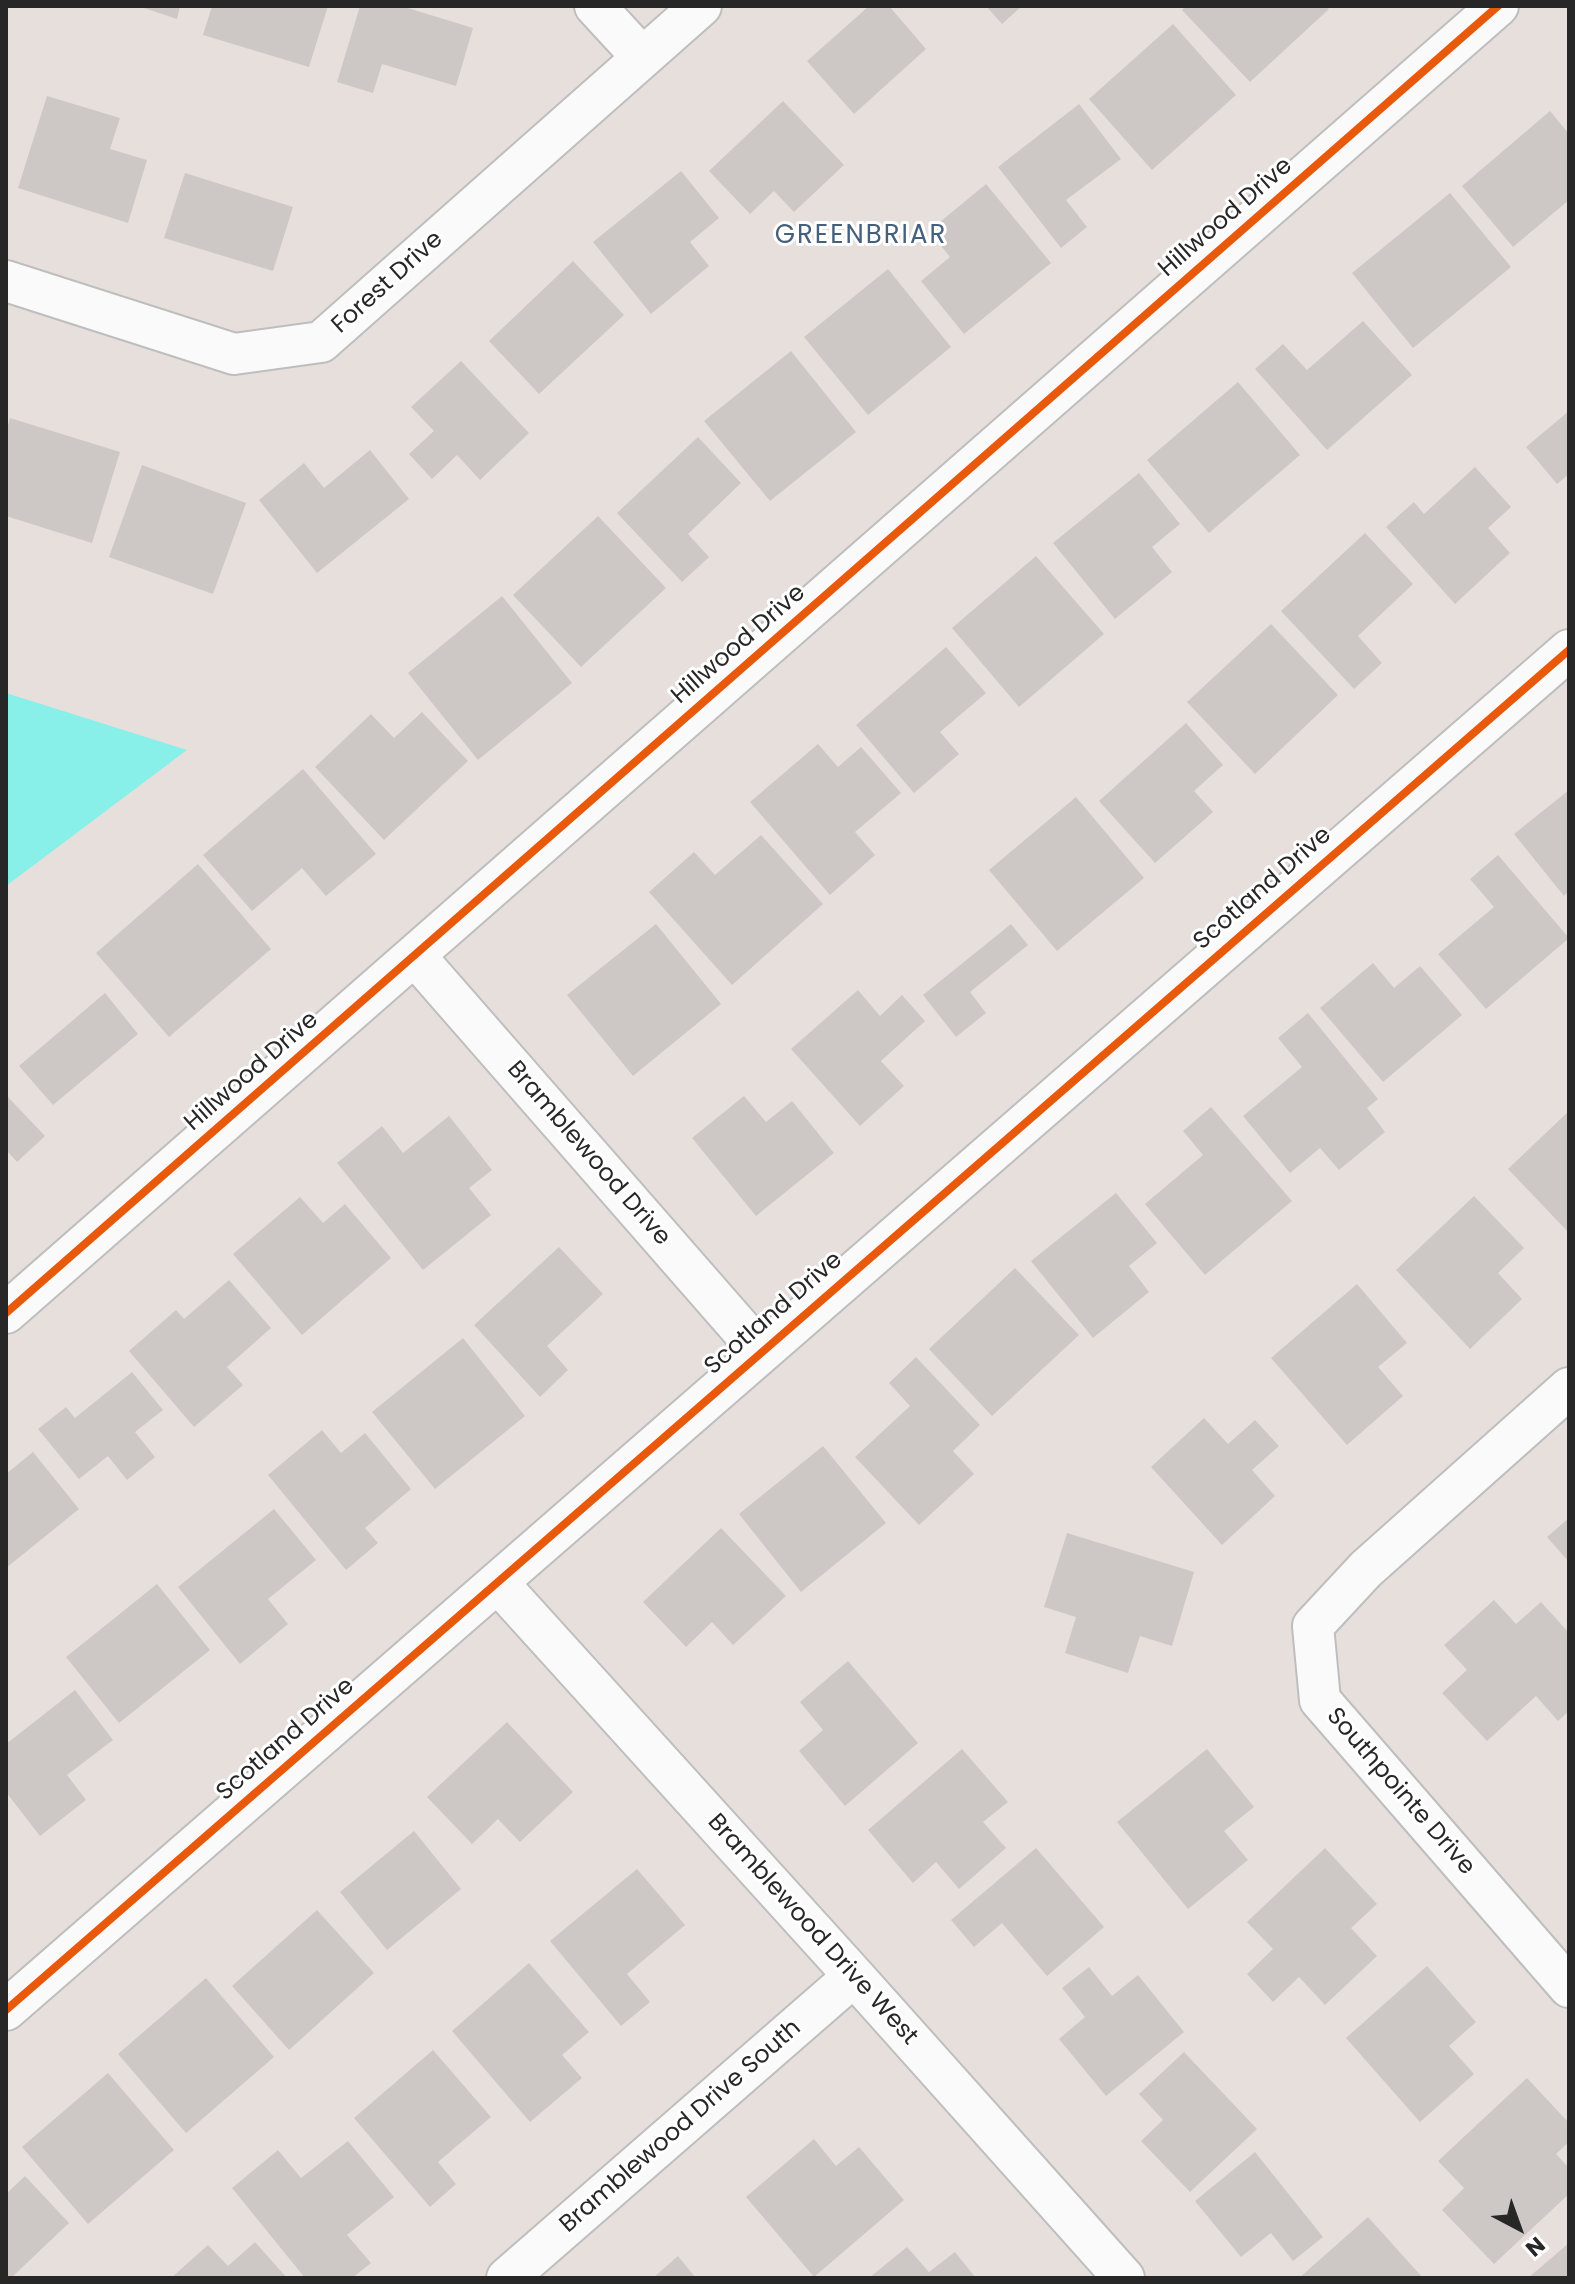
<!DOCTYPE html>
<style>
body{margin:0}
#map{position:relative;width:1575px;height:2284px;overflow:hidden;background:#e7dfdc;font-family:Poppins,sans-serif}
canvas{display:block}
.frame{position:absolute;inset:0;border:8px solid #272727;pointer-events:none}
.north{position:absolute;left:1479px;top:2188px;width:80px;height:80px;-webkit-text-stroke:6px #fff;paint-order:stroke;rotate:139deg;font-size:22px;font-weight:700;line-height:32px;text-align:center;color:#272727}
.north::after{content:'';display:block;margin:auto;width:28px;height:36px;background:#272727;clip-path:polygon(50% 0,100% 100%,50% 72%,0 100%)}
</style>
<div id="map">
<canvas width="1575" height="2284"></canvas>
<div class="frame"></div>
<div class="north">N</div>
</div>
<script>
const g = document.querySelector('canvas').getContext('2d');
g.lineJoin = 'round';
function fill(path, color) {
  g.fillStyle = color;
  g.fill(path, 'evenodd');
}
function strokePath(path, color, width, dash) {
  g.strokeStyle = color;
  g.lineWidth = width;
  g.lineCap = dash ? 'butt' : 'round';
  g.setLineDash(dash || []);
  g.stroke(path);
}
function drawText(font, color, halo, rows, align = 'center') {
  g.font = font + ' Poppins,sans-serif';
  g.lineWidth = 6;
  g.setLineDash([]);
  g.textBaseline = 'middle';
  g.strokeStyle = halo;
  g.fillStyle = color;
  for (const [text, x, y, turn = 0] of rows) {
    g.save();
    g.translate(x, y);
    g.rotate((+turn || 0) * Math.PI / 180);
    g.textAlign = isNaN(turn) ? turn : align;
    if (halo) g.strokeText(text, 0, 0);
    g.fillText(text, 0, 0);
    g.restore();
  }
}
fill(new Path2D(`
 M 6,693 L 187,750 L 6,886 Z`), '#88f0e9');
fill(new Path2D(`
 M 138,6 L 180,6 L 177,19 Z
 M 212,6 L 328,6 L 309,67 L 203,35 Z
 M 360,6 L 401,6 L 473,28 L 456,86 L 382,64 L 373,93 L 337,82 Z
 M 869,6 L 889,6 L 926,49 L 854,114 L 807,61 Z
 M 986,6 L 1022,6 L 1002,24 Z
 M 1186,6 L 1326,6 L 1329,9 L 1250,82 L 1182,10 Z
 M 1173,24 L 1236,95 L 1152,170 L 1089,99 Z
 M 47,96 L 120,118 L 110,149 L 147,160 L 128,223 L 18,188 Z
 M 783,101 L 844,165 L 794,212 L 774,191 L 750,214 L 709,171 Z
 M 1079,104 L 1121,159 L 1066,200 L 1087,227 L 1061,248 L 998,167 Z
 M 1550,111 L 1569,134 L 1569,200 L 1513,247 L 1462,186 Z
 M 681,171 L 719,218 L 690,242 L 709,266 L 651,314 L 593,242 Z
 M 185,173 L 293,207 L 273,271 L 164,238 Z
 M 986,184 L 1051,263 L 964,334 L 921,281 L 950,257 L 929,231 Z
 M 1450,193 L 1511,267 L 1413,348 L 1352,273 Z
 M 573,261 L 624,315 L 539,394 L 489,341 Z
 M 888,269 L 951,347 L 868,415 L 804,337 Z
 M 1363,321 L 1412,375 L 1327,450 L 1255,369 L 1283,344 L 1307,370 Z
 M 791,351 L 856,432 L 770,501 L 704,421 Z
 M 461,361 L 529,433 L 480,480 L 457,455 L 432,479 L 409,454 L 434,431 L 411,407 Z
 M 1238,382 L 1300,455 L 1209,533 L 1147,460 Z
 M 1569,411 L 1569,474 L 1557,484 L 1526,447 Z
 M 10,418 L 120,452 L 92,543 L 6,516 L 6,432 Z
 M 698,437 L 741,483 L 688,534 L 709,557 L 682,582 L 617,513 Z
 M 370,450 L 409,499 L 317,573 L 259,500 L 304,463 L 324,488 Z
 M 142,465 L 246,503 L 213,594 L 109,557 Z
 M 1475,467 L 1511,507 L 1488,528 L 1510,553 L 1455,604 L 1386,527 L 1414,502 L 1424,514 Z
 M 1139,473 L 1180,524 L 1152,547 L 1172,572 L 1115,619 L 1053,543 Z
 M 598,516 L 666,588 L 581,667 L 513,595 Z
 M 1365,533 L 1413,584 L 1358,636 L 1382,663 L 1354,689 L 1281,611 Z
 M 1036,556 L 1104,634 L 1019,707 L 952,628 Z
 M 502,596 L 572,683 L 478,760 L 408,673 Z
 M 1271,624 L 1338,695 L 1255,774 L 1187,702 Z
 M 946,647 L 986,693 L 940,732 L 959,754 L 914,793 L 856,725 Z
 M 422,712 L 468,761 L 384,840 L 315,767 L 371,714 L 394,738 Z
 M 1186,723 L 1223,765 L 1194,791 L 1213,812 L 1155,863 L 1099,801 Z
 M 818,744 L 838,767 L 861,747 L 901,793 L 855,832 L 875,855 L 830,895 L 750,802 Z
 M 303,769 L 376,854 L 326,896 L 302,868 L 252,911 L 203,855 Z
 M 1569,790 L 1569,891 L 1564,896 L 1514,834 Z
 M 1076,797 L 1144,878 L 1057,951 L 989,870 Z
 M 761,835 L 823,904 L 732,985 L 649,892 L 694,852 L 715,875 Z
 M 1498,855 L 1569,938 L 1486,1009 L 1438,954 L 1494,907 L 1470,879 Z
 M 198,864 L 271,949 L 169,1037 L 96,953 Z
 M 656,924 L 721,1004 L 633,1076 L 567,995 Z
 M 1011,924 L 1028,945 L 970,992 L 986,1013 L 956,1037 L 923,995 Z
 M 1373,963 L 1394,988 L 1420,966 L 1462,1015 L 1383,1082 L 1320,1008 Z
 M 858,990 L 880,1016 L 902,995 L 925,1021 L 881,1061 L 904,1086 L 860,1126 L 791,1049 Z
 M 105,993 L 138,1034 L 53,1105 L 19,1066 Z
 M 1308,1013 L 1378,1099 L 1367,1108 L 1385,1132 L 1339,1170 L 1320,1148 L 1290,1173 L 1243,1116 L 1302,1067 L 1278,1038 Z
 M 6,1095 L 45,1136 L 17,1162 L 6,1150 Z
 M 744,1096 L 766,1122 L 792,1101 L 834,1153 L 756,1216 L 692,1138 Z
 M 1211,1107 L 1292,1201 L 1205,1275 L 1145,1204 L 1203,1155 L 1183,1131 Z
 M 1569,1111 L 1569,1233 L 1508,1169 Z
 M 449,1116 L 492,1170 L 469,1188 L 491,1215 L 423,1270 L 337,1163 L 382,1126 L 403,1153 Z
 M 1116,1193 L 1157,1243 L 1129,1266 L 1149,1292 L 1093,1338 L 1031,1261 Z
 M 1474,1196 L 1524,1248 L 1498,1273 L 1522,1299 L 1470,1349 L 1396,1270 Z
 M 300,1197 L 323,1223 L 345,1204 L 391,1258 L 302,1335 L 233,1254 Z
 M 559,1247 L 603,1294 L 547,1346 L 568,1370 L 540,1397 L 474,1325 Z
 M 1015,1268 L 1079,1335 L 992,1416 L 929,1349 Z
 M 229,1280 L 271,1328 L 227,1367 L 243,1385 L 194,1427 L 129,1351 L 176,1310 L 184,1319 Z
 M 1357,1284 L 1407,1343 L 1378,1367 L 1403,1396 L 1347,1445 L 1271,1358 Z
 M 463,1338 L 525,1416 L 435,1489 L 372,1412 Z
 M 916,1357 L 980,1425 L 953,1451 L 974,1474 L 919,1525 L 855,1457 L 910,1406 L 889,1383 Z
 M 132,1372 L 163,1410 L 135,1432 L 155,1457 L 127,1480 L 108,1456 L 79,1479 L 38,1429 L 66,1407 L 75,1418 Z
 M 1204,1418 L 1228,1444 L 1255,1420 L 1279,1446 L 1252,1470 L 1275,1496 L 1222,1545 L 1151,1467 Z
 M 322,1430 L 341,1453 L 365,1433 L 411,1489 L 365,1528 L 378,1543 L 346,1570 L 268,1475 Z
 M 823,1446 L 886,1523 L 801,1592 L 739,1514 Z
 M 33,1452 L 79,1509 L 6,1568 L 6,1474 Z
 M 274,1509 L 316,1560 L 268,1599 L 288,1624 L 240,1664 L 178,1587 Z
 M 1569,1518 L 1569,1562 L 1547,1537 Z
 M 721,1528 L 786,1596 L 733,1645 L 712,1622 L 686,1647 L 643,1602 Z
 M 1067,1533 L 1194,1572 L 1172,1646 L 1140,1636 L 1128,1673 L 1065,1653 L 1076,1617 L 1044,1607 Z
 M 157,1584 L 210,1650 L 119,1723 L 66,1657 Z
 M 1494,1600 L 1516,1624 L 1541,1602 L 1569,1633 L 1569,1711 L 1558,1721 L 1536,1696 L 1487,1741 L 1442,1693 L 1467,1670 L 1444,1645 Z
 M 848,1661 L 918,1743 L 845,1806 L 799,1751 L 823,1730 L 800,1702 Z
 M 75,1690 L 113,1740 L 67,1775 L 86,1800 L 40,1836 L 6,1792 L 6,1744 Z
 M 507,1722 L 573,1792 L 520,1842 L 498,1819 L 472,1844 L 427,1797 Z
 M 962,1749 L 1008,1802 L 983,1822 L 1006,1848 L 959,1889 L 936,1862 L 913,1883 L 868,1830 Z
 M 1207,1749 L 1254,1807 L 1224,1831 L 1248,1860 L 1188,1909 L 1117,1822 Z
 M 414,1831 L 461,1889 L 387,1950 L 340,1892 Z
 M 1036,1848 L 1104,1927 L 1047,1976 L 1002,1923 L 974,1947 L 951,1920 Z
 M 1325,1848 L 1377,1904 L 1351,1928 L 1377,1956 L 1325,2005 L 1299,1977 L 1273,2002 L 1247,1974 L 1273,1949 L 1247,1922 Z
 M 637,1869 L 685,1925 L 627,1974 L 650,2002 L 621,2026 L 550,1941 Z
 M 317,1910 L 374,1973 L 289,2050 L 232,1986 Z
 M 529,1963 L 589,2032 L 562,2055 L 582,2078 L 530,2122 L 452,2031 Z
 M 1427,1966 L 1476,2022 L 1449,2046 L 1474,2074 L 1420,2122 L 1346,2038 Z
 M 1089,1967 L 1112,1996 L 1138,1975 L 1184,2032 L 1106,2096 L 1059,2039 L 1085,2017 L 1062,1988 Z
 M 206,1978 L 274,2057 L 186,2133 L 118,2054 Z
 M 433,2050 L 491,2117 L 438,2162 L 456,2184 L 430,2207 L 354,2118 Z
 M 1184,2052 L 1257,2129 L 1190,2192 L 1141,2141 L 1163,2120 L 1139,2094 Z
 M 108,2073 L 174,2150 L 88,2224 L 22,2147 Z
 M 1527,2078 L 1569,2123 L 1569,2142 L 1556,2154 L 1569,2168 L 1569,2194 L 1494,2264 L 1442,2210 L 1464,2188 L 1438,2161 Z
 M 814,2139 L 836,2166 L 859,2147 L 904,2200 L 814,2277 L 746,2197 Z
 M 348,2141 L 394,2197 L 347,2235 L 371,2263 L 352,2278 L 305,2278 L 232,2188 L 278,2150 L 301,2178 Z
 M 1255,2152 L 1323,2237 L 1293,2261 L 1271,2233 L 1241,2257 L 1195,2201 Z
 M 25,2176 L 69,2223 L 11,2278 L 6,2278 L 6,2194 Z
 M 1368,2217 L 1423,2278 L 1299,2278 Z
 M 255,2242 L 287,2278 L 171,2278 L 208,2245 L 228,2266 Z
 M 1569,2243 L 1569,2278 L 1528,2278 Z
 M 907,2247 L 929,2272 L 955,2252 L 976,2278 L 869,2278 Z
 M 678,2256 L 696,2278 L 653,2278 Z`), '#cdc8c5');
const street = new Path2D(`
 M 595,6 L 642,57
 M 6,281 L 234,354 L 321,342 L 701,6
 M 415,956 L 761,1352
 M 6,1313 L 1498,6
 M 1569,1388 L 1366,1569 L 1313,1626 L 1320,1700 L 1569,1987
 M 498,1583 L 854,1976 L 1124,2278
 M 6,2010 L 1569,650
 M 507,2278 L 854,1976`);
strokePath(street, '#bfbebe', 44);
strokePath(street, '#fbfafa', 40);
strokePath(new Path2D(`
 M 6,1313 L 1498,6
 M 6,2010 L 1569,650`), '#e8590c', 8);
drawText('24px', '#272727', '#fff', [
 ["Hillwood Drive",1226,218,-41],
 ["Forest Drive",388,283,-42],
 ["Hillwood Drive",739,645,-41],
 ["Scotland Drive",1263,889,-41],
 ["Hillwood Drive",252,1072,-41],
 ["Bramblewood Drive",588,1154,49],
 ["Scotland Drive",774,1314,-41],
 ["Scotland Drive",286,1740,-41],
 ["Southpointe Drive",1400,1792,49],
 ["Bramblewood Drive West",812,1930,48],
 ["Bramblewood Drive South",681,2127,-41]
]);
g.letterSpacing = '2px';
drawText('26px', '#45607b', '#fff', [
 ["GREENBRIAR",861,236]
]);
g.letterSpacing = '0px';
</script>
